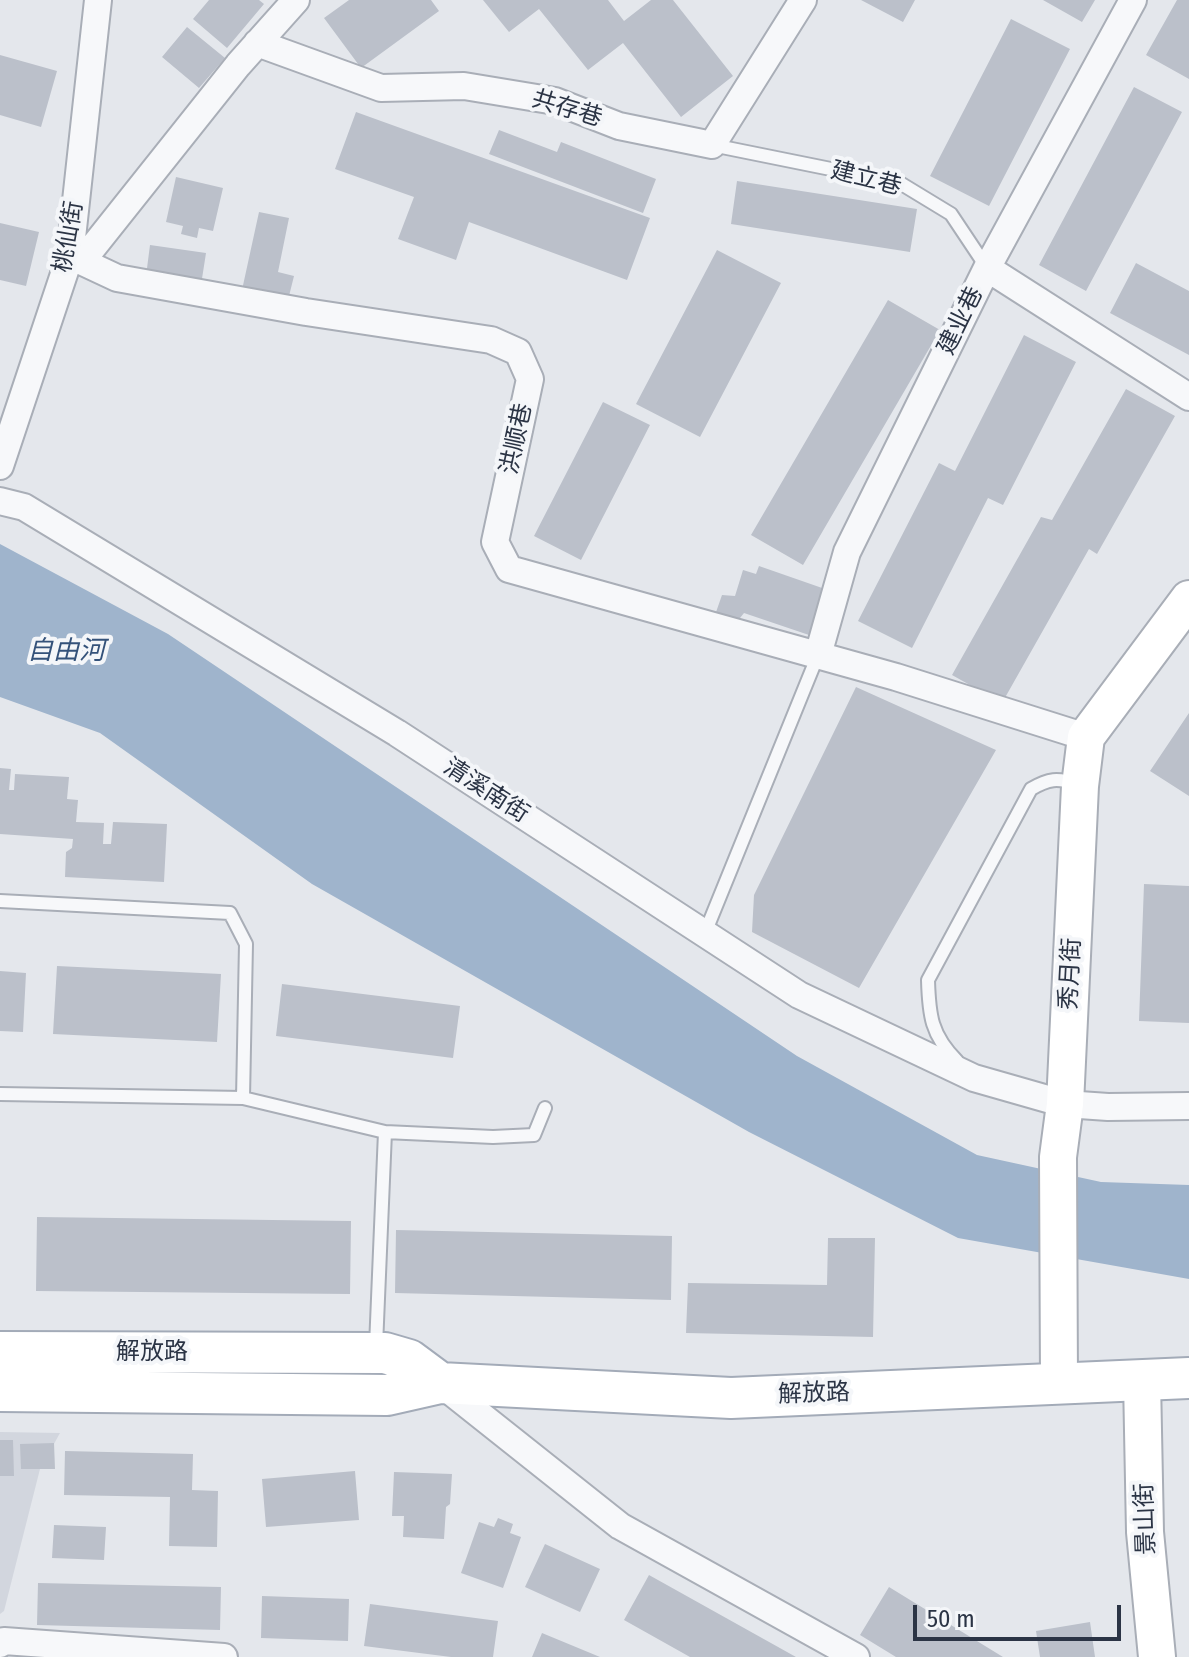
<!DOCTYPE html>
<meta charset="utf-8">
<style>
body{margin:0}
#map{position:relative;width:1189px;height:1657px;overflow:hidden;background:#e4e7ec;font-family:"Fira Sans Condensed",sans-serif}
canvas{display:block}
.scale{position:absolute;left:913px;top:1605px;width:208px;height:36px;box-sizing:border-box;border:4px solid #2b3445;border-top:0;padding-left:10px;font-size:24px;line-height:28px;white-space:nowrap;color:#2b3445;-webkit-text-stroke:6px #f4f6f9;paint-order:stroke}
</style>
<div id="map">
<canvas width="1189" height="1657"></canvas>
<div class="scale">50 m</div>
</div>
<script>
const g = document.querySelector('canvas').getContext('2d');
g.lineJoin = 'round';
function fill(path, color) {
  g.fillStyle = color;
  g.fill(path, 'evenodd');
}
function strokePath(path, color, width, dash) {
  g.strokeStyle = color;
  g.lineWidth = width;
  g.lineCap = dash ? 'butt' : 'round';
  g.setLineDash(dash || []);
  g.stroke(path);
}
function drawText(font, color, halo, rows, align = 'center') {
  g.font = font + ' "Fira Sans Condensed","Noto Sans SC",sans-serif';
  g.lineWidth = 8;
  g.setLineDash([]);
  g.textBaseline = 'middle';
  g.strokeStyle = halo;
  g.fillStyle = color;
  for (const [text, x, y, turn = 0] of rows) {
    g.save();
    g.translate(x, y);
    g.rotate((+turn || 0) * Math.PI / 180);
    g.textAlign = isNaN(turn) ? turn : align;
    if (halo) g.strokeText(text, 0, 0);
    g.fillText(text, 0, 0);
    g.restore();
  }
}
fill(new Path2D(`
 M 0,1432 L 60,1433 L 40,1469 L 4,1611 L 0,1614 Z`), '#d2d6de');
fill(new Path2D(`
 M 0,544 L 168,634 L 797,1056 L 977,1155 L 1101,1182 L 1189,1185 L 1189,1279 L 958,1238 L 749,1132 L 312,884 L 100,733 L 0,697 Z`), '#9fb4cc');
fill(new Path2D(`
 M 209,0 L 259,0 L 264,4 L 227,48 L 193,19 Z
 M 349,0 L 431,0 L 439,11 L 361,68 L 324,18 Z
 M 483,0 L 608,0 L 624,21 L 651,0 L 673,0 L 733,76 L 681,117 L 623,43 L 588,70 L 539,9 L 509,32 Z
 M 861,0 L 915,0 L 903,22 Z
 M 1043,0 L 1095,0 L 1082,22 Z
 M 1177,0 L 1189,0 L 1189,79 L 1146,55 Z
 M 1011,19 L 1070,49 L 989,206 L 930,176 Z
 M 187,27 L 225,58 L 199,88 L 162,57 Z
 M 0,55 L 57,71 L 41,127 L 0,115 Z
 M 1134,87 L 1182,112 L 1086,291 L 1039,265 Z
 M 356,112 L 650,218 L 627,280 L 469,222 L 456,260 L 398,239 L 414,197 L 335,169 Z
 M 499,130 L 557,152 L 561,142 L 656,179 L 643,213 L 489,154 Z
 M 176,177 L 223,188 L 213,231 L 199,228 L 197,238 L 181,234 L 183,226 L 166,222 Z
 M 737,181 L 917,209 L 910,252 L 731,224 Z
 M 259,212 L 289,218 L 278,272 L 294,276 L 288,300 L 242,290 Z
 M 0,223 L 39,232 L 26,286 L 0,280 Z
 M 150,245 L 206,253 L 201,285 L 146,276 Z
 M 717,250 L 781,283 L 700,437 L 636,404 Z
 M 1136,263 L 1189,291 L 1189,355 L 1110,313 Z
 M 888,300 L 940,330 L 803,565 L 751,535 Z
 M 1024,335 L 1076,362 L 1003,505 L 988,498 L 912,648 L 858,621 L 939,463 L 955,471 Z
 M 1126,389 L 1175,416 L 1097,554 L 1089,549 L 1002,703 L 952,675 L 1041,517 L 1052,520 Z
 M 603,402 L 650,425 L 581,560 L 534,536 Z
 M 759,566 L 825,589 L 809,635 L 744,613 L 736,623 L 715,615 L 722,595 L 735,596 L 743,570 L 756,574 Z
 M 856,687 L 996,750 L 859,988 L 752,932 L 754,895 Z
 M 1189,713 L 1189,796 L 1150,771 Z
 M 0,768 L 11,769 L 9,790 L 14,790 L 15,774 L 69,777 L 67,799 L 78,800 L 76,822 L 104,823 L 103,844 L 111,844 L 113,822 L 167,824 L 164,882 L 65,877 L 66,852 L 72,848 L 73,839 L 0,834 Z
 M 1144,884 L 1189,886 L 1189,1023 L 1139,1021 Z
 M 57,966 L 221,974 L 217,1042 L 53,1034 Z
 M 0,971 L 26,973 L 23,1032 L 0,1031 Z
 M 282,984 L 460,1006 L 453,1058 L 276,1036 Z
 M 37,1217 L 351,1221 L 350,1294 L 36,1291 Z
 M 396,1230 L 672,1236 L 671,1300 L 395,1293 Z
 M 828,1238 L 875,1238 L 873,1337 L 686,1333 L 688,1283 L 827,1285 Z
 M 0,1440 L 13,1440 L 14,1476 L 0,1476 Z
 M 54,1443 L 55,1469 L 21,1469 L 20,1444 Z
 M 65,1451 L 193,1454 L 192,1490 L 218,1491 L 217,1547 L 169,1546 L 170,1497 L 64,1495 Z
 M 355,1471 L 359,1520 L 266,1527 L 262,1479 Z
 M 394,1472 L 452,1474 L 450,1504 L 446,1507 L 444,1539 L 403,1537 L 404,1516 L 392,1516 Z
 M 498,1518 L 513,1524 L 510,1533 L 521,1537 L 503,1588 L 461,1573 L 479,1522 L 494,1527 Z
 M 54,1525 L 106,1527 L 104,1560 L 52,1558 Z
 M 545,1544 L 600,1569 L 580,1612 L 525,1587 Z
 M 649,1575 L 796,1657 L 690,1657 L 624,1620 Z
 M 38,1583 L 221,1587 L 220,1630 L 37,1625 Z
 M 889,1587 L 1003,1657 L 896,1657 L 860,1635 Z
 M 262,1596 L 349,1599 L 348,1641 L 261,1638 Z
 M 370,1604 L 498,1621 L 493,1657 L 451,1657 L 364,1646 Z
 M 1090,1622 L 1095,1657 L 1040,1657 L 1036,1631 Z
 M 542,1633 L 600,1657 L 532,1657 Z`), '#bbc0ca');
const lane = new Path2D(`
 M 712,145 L 900,183 L 951,214 L 987,268
 M 0,901 L 230,913 L 246,944 L 243,1098
 M 705,933 L 818,655
 M 957,1061 C 931,1035 929,1015 928,980 L 1031,789 C 1048,779 1058,777 1077,785
 M 0,1094 L 243,1098 L 385,1132 L 493,1137 L 534,1135 L 545,1108
 M 376,1346 L 385,1132`);
const street = new Path2D(`
 M 257,43 L 381,88 L 464,86 L 555,101 L 619,126 L 712,145 L 803,0
 M 70,256 L 117,278 L 306,312 L 491,340 L 518,352 L 530,379 L 495,542 L 509,569 L 896,677 L 1086,737
 M 82,261 L 238,65 L 296,0
 M 987,268 L 1189,397
 M 0,466 L 70,256 L 98,0
 M 0,501 L 24,507 L 397,733 L 799,995 L 974,1078 L 1065,1104 L 1108,1107 L 1189,1106
 M 818,655 L 847,552 L 987,268 L 1133,0
 M 440,1383 L 620,1526 L 856,1657
 M 0,1644 L 4,1641 L 224,1657`);
const secondary = new Path2D(`
 M 1142,1380 L 1145,1532 L 1157,1657
 M 1059,1383 L 1058,1157 L 1065,1104 L 1080,786 L 1086,737 L 1189,599`);
const primary = new Path2D(`
 M 0,1352 L 385,1353 L 409,1360 L 440,1383
 M 0,1391 L 387,1395 L 440,1383 L 731,1398 L 1189,1378`);
strokePath(lane, '#a9aeb7', 16);
strokePath(street, '#a9aeb7', 30);
strokePath(secondary, '#a9aeb7', 40);
strokePath(primary, '#a3abb8', 44);
strokePath(lane, '#f7f8fa', 12);
strokePath(street, '#f7f8fa', 26);
strokePath(secondary, '#fff', 36);
strokePath(primary, '#fff', 40);
drawText('24px', '#2b3445', '#f4f6f9', [
 ["共存巷",567,109,17],
 ["建立巷",866,179,14],
 ["桃仙街",69,237,-80],
 ["建业巷",961,321,-64],
 ["洪顺巷",517,439,-78],
 ["清溪南街",486,791,33],
 ["秀月街",1071,974,-87],
 ["解放路",152,1352],
 ["解放路",814,1394,-2],
 ["景山街",1146,1519,-92]
]);
drawText('italic 26px', '#34527a', '#f4f6f9', [
 ["自由河",66,652]
]);
</script>
